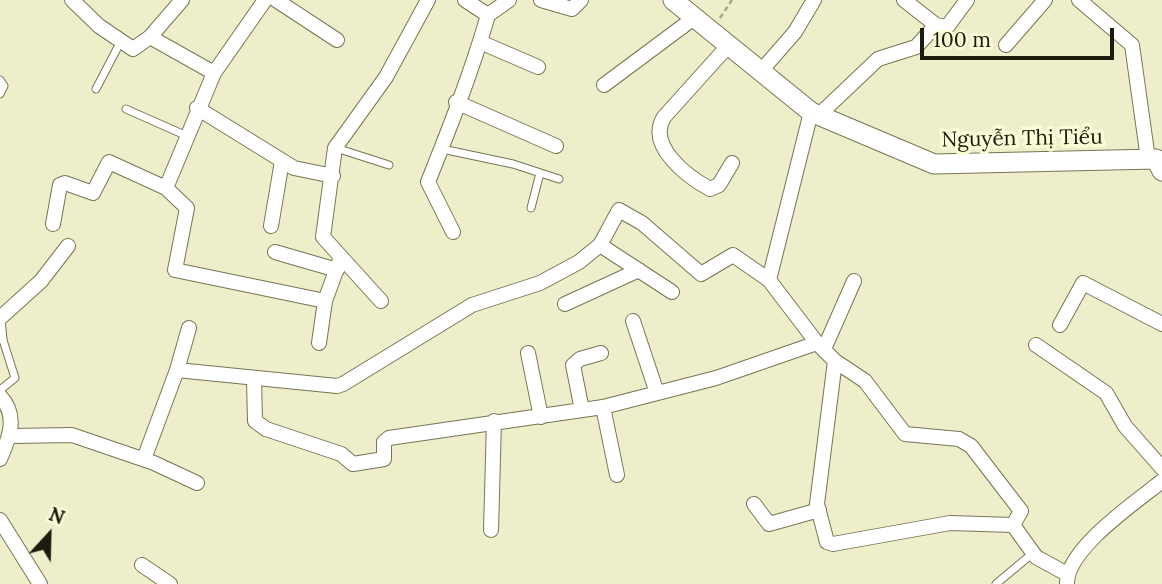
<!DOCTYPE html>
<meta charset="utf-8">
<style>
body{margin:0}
#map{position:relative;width:1162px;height:584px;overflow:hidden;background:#eeeeca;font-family:Lora,serif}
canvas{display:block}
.north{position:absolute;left:14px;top:500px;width:70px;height:70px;-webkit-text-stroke:5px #fbfcd7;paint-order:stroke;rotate:22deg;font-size:19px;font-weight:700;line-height:28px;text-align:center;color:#1b1b0e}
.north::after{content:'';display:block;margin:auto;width:24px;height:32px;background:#1b1b0e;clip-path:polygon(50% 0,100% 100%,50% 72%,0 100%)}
.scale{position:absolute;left:920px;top:28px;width:194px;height:32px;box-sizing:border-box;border:4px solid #1b1b0e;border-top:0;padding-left:9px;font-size:21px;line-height:24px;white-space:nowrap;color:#1b1b0e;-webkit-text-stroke:5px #fbfcd7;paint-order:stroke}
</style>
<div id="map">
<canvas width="1162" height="584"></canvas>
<div class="north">N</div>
<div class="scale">100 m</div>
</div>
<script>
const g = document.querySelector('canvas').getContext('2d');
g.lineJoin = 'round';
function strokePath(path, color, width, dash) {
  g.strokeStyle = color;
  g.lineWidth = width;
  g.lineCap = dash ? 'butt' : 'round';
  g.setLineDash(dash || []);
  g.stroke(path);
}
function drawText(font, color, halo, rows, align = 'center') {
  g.font = font + ' Lora,serif';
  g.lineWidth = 7;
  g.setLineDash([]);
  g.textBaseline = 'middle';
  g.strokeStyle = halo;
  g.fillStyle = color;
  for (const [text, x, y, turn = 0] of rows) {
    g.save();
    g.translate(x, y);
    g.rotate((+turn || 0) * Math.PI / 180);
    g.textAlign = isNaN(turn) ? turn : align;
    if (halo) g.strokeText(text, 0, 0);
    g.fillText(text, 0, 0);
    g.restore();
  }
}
const lane = new Path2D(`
 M 0,80 L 4,86 L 0,94
 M 96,89 L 121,41
 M 126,109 L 187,136
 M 336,148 L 389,165
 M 442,149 L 513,164 L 559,179
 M 531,208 L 540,173
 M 0,390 L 15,378 L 3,340 L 1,318
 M 996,584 L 1033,553`);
const street = new Path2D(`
 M 72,0 L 99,26 L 133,49 L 150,37 L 214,73
 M 265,0 L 214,73 L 166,188 L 187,208 L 175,270 L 325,301
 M 276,0 L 337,40
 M 465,0 L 488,15 L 509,0
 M 541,0 L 572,9 L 581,0
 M 1079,0 L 1132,45 L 1148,159
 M 936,25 L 947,27 L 967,0
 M 150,37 L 182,0
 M 480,42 L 538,67
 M 1006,45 L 1045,0
 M 728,46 L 664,117 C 646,146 688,177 710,189 L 719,185 L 732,163
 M 761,71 L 795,32 L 814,0
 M 604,85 L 694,18
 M 456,102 L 556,146
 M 197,108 L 294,168 L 333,176
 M 811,112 L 769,280 L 817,343 L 835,361 L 865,381 L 905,434 L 959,439 L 971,446 L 1021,511 L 1013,525
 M 819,115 L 878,59 L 916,47 L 936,25 L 904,0
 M 53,224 L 60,185 L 65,183 L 93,193 L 109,162 L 166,188
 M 271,226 L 282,161
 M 453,232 L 428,182 C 450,127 472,71 488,15
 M 600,245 L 672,292
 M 275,252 L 337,270
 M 381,301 L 323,237 L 335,148 L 386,77 L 428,0
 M 565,304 L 639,270
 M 0,318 L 41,281 L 68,246
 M 633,321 L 657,393
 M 1060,325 L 1083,283 L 1162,324
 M 319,343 L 325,301 L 341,257
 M 1036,345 L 1106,393 L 1125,426 L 1162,468
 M 824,349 L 854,281
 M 528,353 L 541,417
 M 835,361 L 817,504 L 827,542 L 833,544 L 950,523 L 1013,525
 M 177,370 L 189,328
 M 254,380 L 255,421 L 266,429 L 341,454 L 353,464 L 384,459 L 384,442 L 389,438 L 603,407 L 716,378 L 817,343
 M 0,396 C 18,415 10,437 0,459
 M 603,407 L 617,475
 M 582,410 L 573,365 L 580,359 L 601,353
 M 11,436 L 72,435 L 154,463 L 197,483
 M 144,459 L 177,370 L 337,386 L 343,384 L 472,305 L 540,283 L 579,262 L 600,245 L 619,210 L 642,223 L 701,274 L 733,255 L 769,280
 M 754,504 L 769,524 L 819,510
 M 0,520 L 40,584
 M 1013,525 L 1036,557 L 1067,574
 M 491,530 L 494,421
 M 142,565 L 170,584
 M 1067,584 C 1066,549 1136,502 1162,481`);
const secondary = new Path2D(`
 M 673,0 L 811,112 L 934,164 L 1156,159 L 1162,171`);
strokePath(lane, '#767656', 9);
strokePath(street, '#767656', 16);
strokePath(secondary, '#767656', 21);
strokePath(new Path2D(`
 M 720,18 L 732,0`), '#a5a589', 2.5, [5, 3.5]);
strokePath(lane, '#fff', 7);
strokePath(street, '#fff', 14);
strokePath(secondary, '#fff', 19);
drawText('21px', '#1b1b0e', '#fbfcd7', [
 ["Nguyễn Thị Tiểu",1022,139,-1]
]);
</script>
